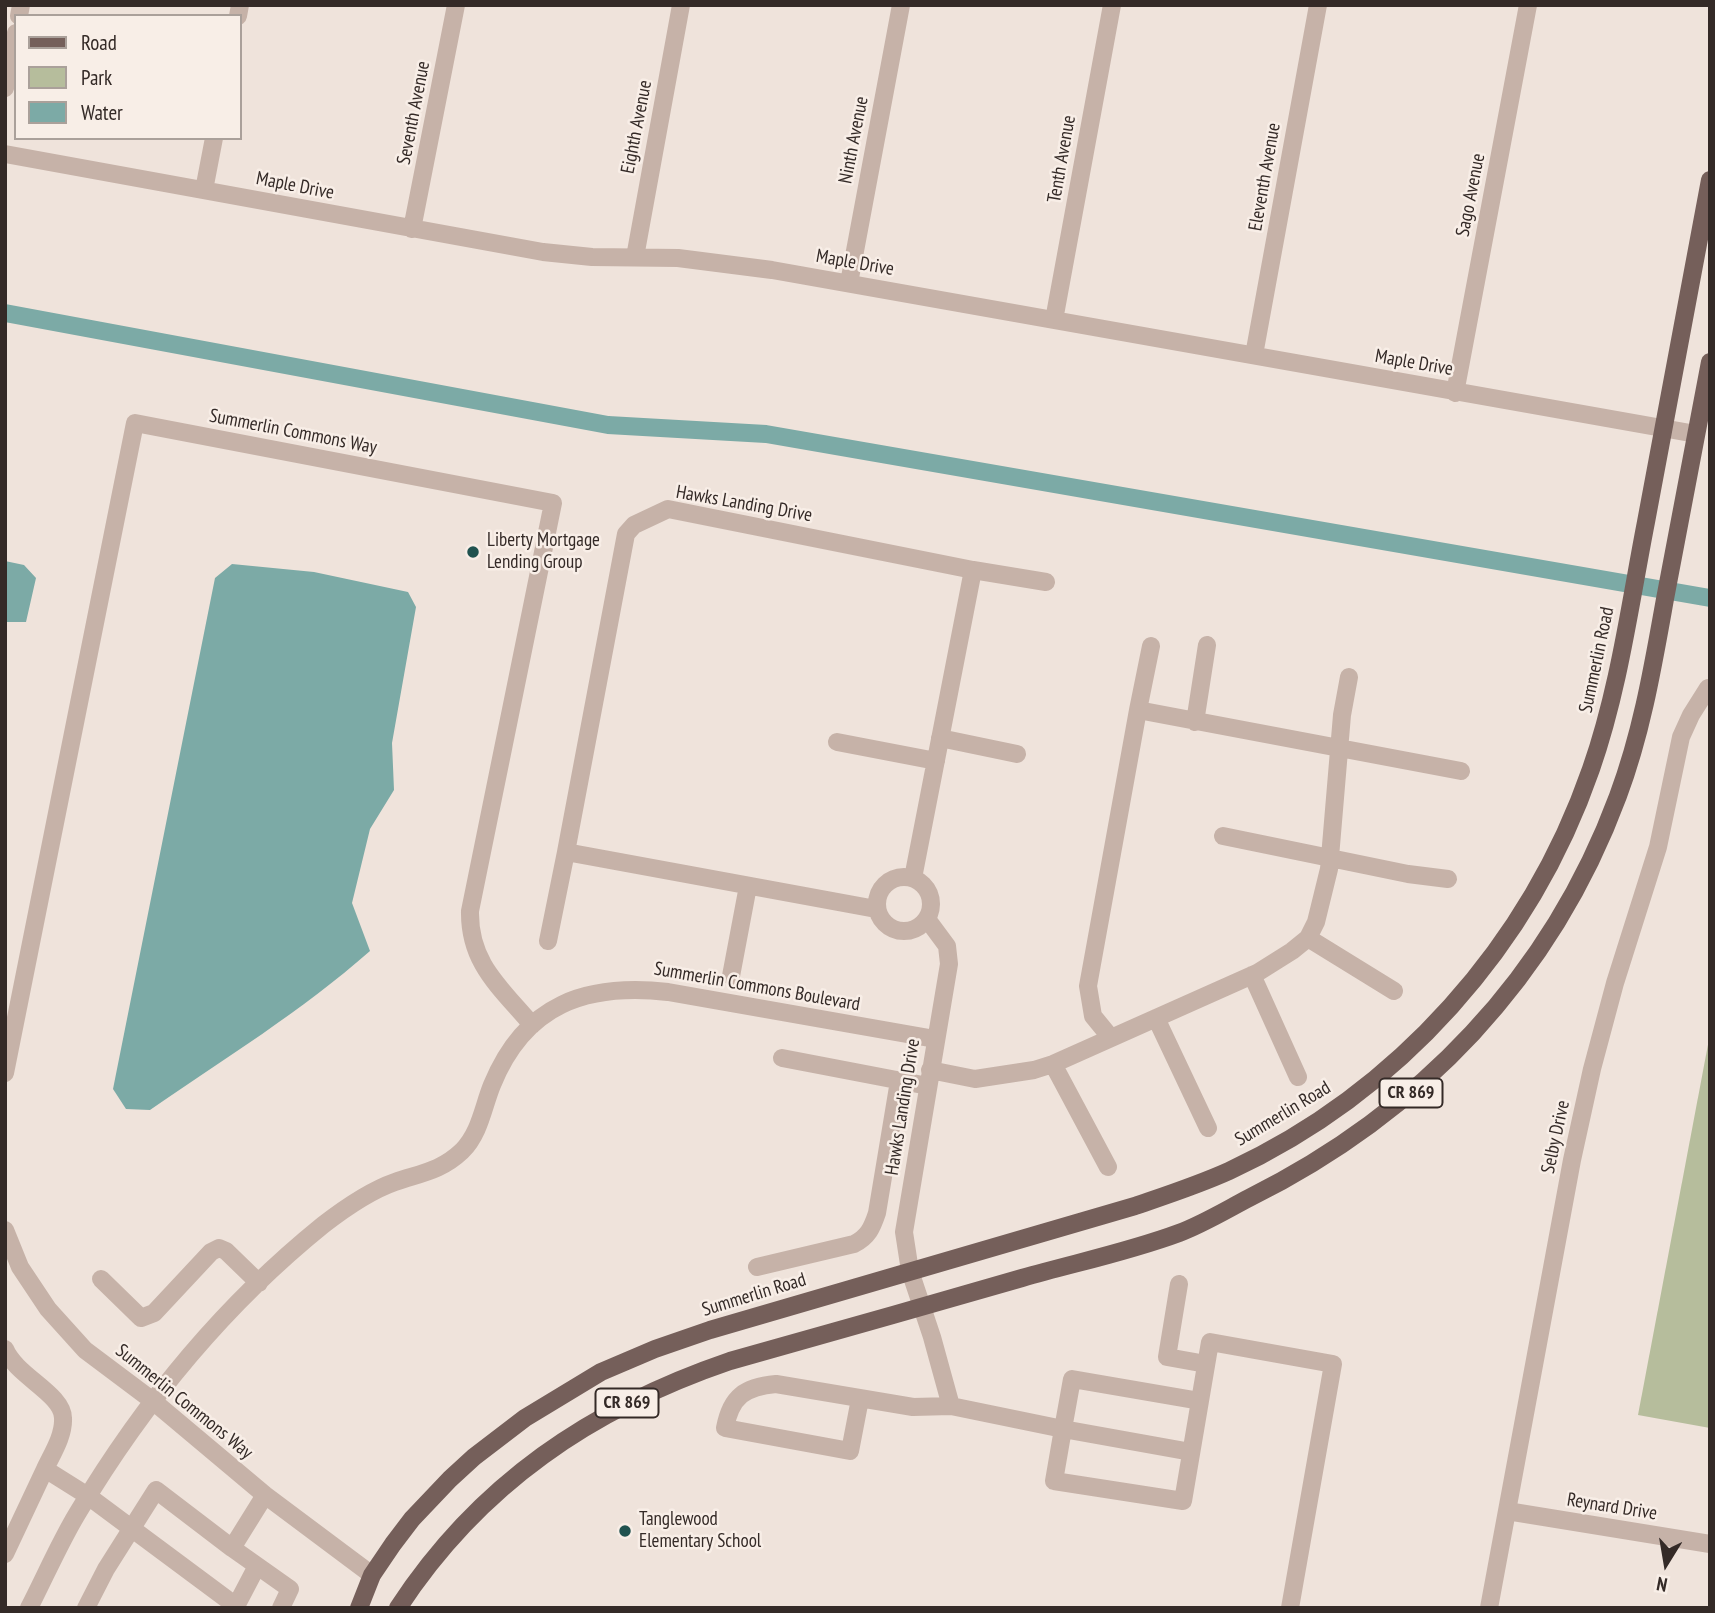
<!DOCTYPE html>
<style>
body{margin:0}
#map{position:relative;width:1715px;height:1613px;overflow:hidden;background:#efe3db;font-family:"PT Sans Narrow",sans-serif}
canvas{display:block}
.frame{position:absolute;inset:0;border:7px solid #342a27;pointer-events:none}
.legend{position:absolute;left:14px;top:14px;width:228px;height:126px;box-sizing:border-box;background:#f8eee7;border:2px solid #aaa09a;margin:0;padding:9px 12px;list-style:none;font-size:21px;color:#342a27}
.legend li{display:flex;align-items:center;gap:14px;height:35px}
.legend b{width:35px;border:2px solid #aaa09a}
.north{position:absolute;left:1631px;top:1529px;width:70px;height:70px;-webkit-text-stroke:5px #f8eee7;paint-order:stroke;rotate:191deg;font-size:19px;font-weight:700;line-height:28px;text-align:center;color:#342a27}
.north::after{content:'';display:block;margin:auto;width:24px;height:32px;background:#342a27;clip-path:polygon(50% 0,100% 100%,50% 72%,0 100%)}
</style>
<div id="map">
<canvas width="1715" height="1613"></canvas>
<div class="frame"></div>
<ul class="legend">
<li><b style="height:9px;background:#755f5a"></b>Road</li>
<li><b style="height:19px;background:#b6bd9c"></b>Park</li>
<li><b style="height:19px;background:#7caaa6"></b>Water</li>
</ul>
<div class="north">N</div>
</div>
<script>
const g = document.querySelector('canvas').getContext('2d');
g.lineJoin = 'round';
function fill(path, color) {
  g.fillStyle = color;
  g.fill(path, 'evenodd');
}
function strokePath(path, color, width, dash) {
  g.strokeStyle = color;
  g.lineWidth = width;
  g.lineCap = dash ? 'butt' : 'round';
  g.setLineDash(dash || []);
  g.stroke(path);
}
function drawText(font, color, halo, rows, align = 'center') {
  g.font = font + ' "PT Sans Narrow",sans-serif';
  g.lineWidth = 5;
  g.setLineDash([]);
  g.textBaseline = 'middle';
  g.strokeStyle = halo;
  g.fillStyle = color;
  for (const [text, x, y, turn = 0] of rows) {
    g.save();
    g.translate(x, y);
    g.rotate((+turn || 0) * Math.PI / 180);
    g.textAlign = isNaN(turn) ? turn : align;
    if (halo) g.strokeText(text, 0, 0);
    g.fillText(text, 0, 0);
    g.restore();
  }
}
fill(new Path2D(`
 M 1710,1034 L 1710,1428 L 1638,1415 Z`), '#b6bd9c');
fill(new Path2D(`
 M 5,561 L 24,565 L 36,578 L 26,622 L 5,622 Z
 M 232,564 L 314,572 L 408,592 L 416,607 L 392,743 L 394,790 L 370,829 L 352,903 L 370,951 C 302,1011 224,1059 150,1110 L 126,1109 L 113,1089 L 215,578 Z`), '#7caaa6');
strokePath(new Path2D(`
 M 5,313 L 608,425 L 766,434 L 1710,598`), '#7caaa6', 18);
strokePath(new Path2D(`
 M 19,16 L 21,5
 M 238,16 L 240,5
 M 5,88 L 16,33
 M 5,154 L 543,252 L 592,257 L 678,258 L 772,270 L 1696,434
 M 204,190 L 214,138
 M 412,229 L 456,5
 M 635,257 L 681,5
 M 849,283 L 901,5
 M 1054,320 L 1112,5
 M 1254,355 L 1318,5
 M 1455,393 L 1528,5
 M 973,570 L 1046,582
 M 1138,710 L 1151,646
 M 1195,722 L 1207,645
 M 940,738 L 1017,754
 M 837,742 L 936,761
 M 1223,836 L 1408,874 L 1448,879
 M877 904a27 27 0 1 1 54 0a27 27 0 1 1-54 0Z
 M 876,909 L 566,852 L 626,534 L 634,525 L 668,509 L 973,570 L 913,878
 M 927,919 L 947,946 L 949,964 L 904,1232 L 910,1271 L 932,1337 L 951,1406 L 1063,1429 L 1054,1481 L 1183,1501 L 1210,1342 L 1333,1364 L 1290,1608
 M 1308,938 L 1394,991
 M 548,941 L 566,852
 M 1252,975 L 1298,1077
 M 731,976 L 748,886
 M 1156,1018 L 1208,1128
 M 1111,1038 L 1093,1016 L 1088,986 L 1138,710 L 1461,771
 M 782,1058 L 928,1086
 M 1053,1064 L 1108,1167
 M 930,1070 L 975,1079 L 1034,1070 L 1053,1064 L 1257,973 L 1292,951 L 1308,938 L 1316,922 L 1329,869 L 1342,715 L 1349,677
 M 5,1073 L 135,423 L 553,503 L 470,911 C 469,963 500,987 532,1025
 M 5,1230 L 20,1267 L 48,1309 L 85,1350 L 153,1401 L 265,1495 L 372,1575
 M 757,1267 L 854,1244 C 868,1237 872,1228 877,1213 L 899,1081
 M 101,1279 L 141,1318 L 154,1313 L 211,1252 L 219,1248 L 226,1251 L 259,1283
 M 1179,1284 L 1167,1357 L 1206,1364
 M 5,1349 C 16,1376 63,1394 63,1418 C 64,1436 52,1454 45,1469
 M 860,1399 L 850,1451 L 725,1428 C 731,1396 745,1387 776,1384 L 913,1407 L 951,1406
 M 1191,1452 L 1063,1429 L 1072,1379 L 1200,1401
 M 265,1495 L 232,1548 L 290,1589 L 281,1608
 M 1507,1511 L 1710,1544
 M 5,1554 L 45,1469 L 88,1496 L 236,1606
 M 29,1608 C 45,1577 59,1544 77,1514 C 142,1405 224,1305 323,1225 C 345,1208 369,1191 395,1182 C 421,1173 441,1171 462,1151 C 480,1133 483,1107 492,1085 C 525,1004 586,983 668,992 L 935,1039
 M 86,1608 L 106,1569 L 156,1490 L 232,1548
 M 235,1608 L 257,1566
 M 1489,1608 L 1572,1160 L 1592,1069 L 1615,983 L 1658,847 L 1681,737 L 1691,715 L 1708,688`), '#c6b2a8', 18);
strokePath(new Path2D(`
 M 359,1608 L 372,1575 L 393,1544 L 412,1519 L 450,1479 L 474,1457 L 525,1418 L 601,1372 L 655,1349 L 710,1330 L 1135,1206 C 1167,1195 1198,1185 1229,1171 C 1399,1092 1530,945 1591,769 C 1619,689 1630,604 1646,522 C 1667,408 1688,294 1710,180
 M 398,1608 C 479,1484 592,1408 730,1361 C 827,1334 925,1306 1022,1278 C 1074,1263 1128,1252 1179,1233 C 1203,1224 1226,1210 1249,1198 C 1420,1113 1551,977 1618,796 C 1642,732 1653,666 1665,599 C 1680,520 1695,441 1710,362`), '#755f5a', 18);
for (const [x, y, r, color] of [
 [473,552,7,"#20524f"],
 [625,1531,7,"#20524f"]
]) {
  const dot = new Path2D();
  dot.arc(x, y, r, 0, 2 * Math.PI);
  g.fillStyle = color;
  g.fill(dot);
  strokePath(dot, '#f8eee7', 2.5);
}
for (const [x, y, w] of [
 [1411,1093,63],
 [627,1403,63]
]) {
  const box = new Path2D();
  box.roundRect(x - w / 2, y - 14.5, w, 29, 5);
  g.fillStyle = '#f8eee7';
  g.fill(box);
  strokePath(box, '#342a27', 2);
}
drawText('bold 18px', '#342a27', null, [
 ["CR 869",1411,1093],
 ["CR 869",627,1403]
]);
drawText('19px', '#342a27', '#f8eee7', [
 ["Seventh Avenue",414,113,-79],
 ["Eighth Avenue",637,127,-79],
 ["Ninth Avenue",854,140,-79],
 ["Tenth Avenue",1062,159,-80],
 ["Eleventh Avenue",1265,177,-80],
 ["Maple Drive",295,186,11],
 ["Sago Avenue",1471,195,-79],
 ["Maple Drive",855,263,10],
 ["Maple Drive",1414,363,10],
 ["Summerlin Commons Way",293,432,11],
 ["Hawks Landing Drive",744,504,10],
 ["Summerlin Road",1597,660,-78],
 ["Summerlin Commons Boulevard",757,987,10],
 ["Hawks Landing Drive",903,1107,-81],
 ["Summerlin Road",1283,1114,-31],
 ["Selby Drive",1556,1137,-78],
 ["Summerlin Road",754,1295,-17],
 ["Summerlin Commons Way",184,1402,39],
 ["Reynard Drive",1612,1507,9]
]);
drawText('19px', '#342a27', '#f8eee7', [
 ["Liberty Mortgage",487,541],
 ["Lending Group",487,563],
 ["Tanglewood",639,1520],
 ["Elementary School",639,1542]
], 'left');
</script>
